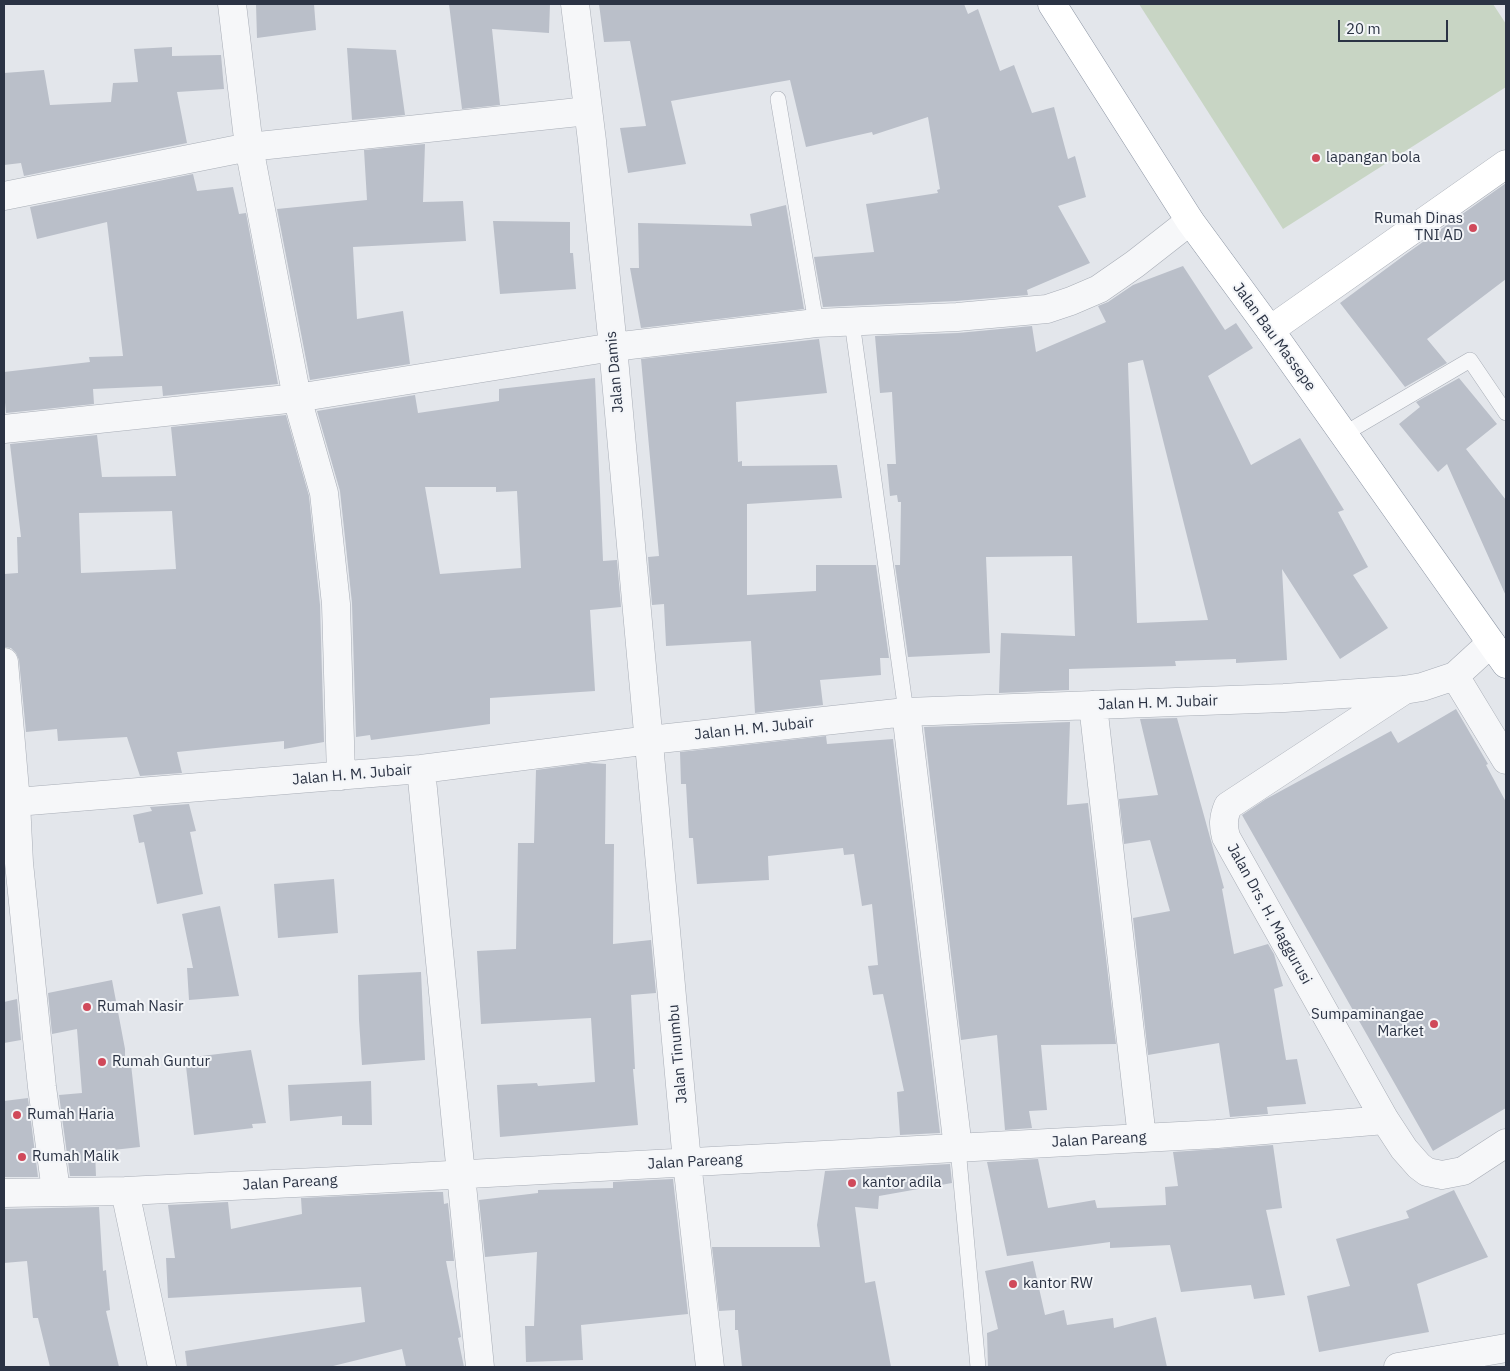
<!DOCTYPE html>
<style>
body{margin:0}
#map{position:relative;width:1510px;height:1371px;overflow:hidden;background:#e3e6eb;font-family:"IBM Plex Sans",sans-serif}
canvas{display:block}
.frame{position:absolute;inset:0;border:5px solid #2b3344;pointer-events:none}
.scale{position:absolute;left:1338px;top:20px;width:110px;height:22px;box-sizing:border-box;border:2px solid #2b3344;border-top:0;padding-left:6px;font-size:15px;line-height:18px;white-space:nowrap;color:#2b3344;-webkit-text-stroke:4px #f3f5f8;paint-order:stroke}
</style>
<div id="map">
<canvas width="1510" height="1371"></canvas>
<div class="frame"></div>
<div class="scale">20 m</div>
</div>
<script>
const g = document.querySelector('canvas').getContext('2d');
g.lineJoin = 'round';
function fill(path, color) {
  g.fillStyle = color;
  g.fill(path, 'evenodd');
}
function strokePath(path, color, width, dash) {
  g.strokeStyle = color;
  g.lineWidth = width;
  g.lineCap = dash ? 'butt' : 'round';
  g.setLineDash(dash || []);
  g.stroke(path);
}
function drawText(font, color, halo, rows, align = 'center') {
  g.font = font + ' "IBM Plex Sans",sans-serif';
  g.lineWidth = 4;
  g.setLineDash([]);
  g.textBaseline = 'middle';
  g.strokeStyle = halo;
  g.fillStyle = color;
  for (const [text, x, y, turn = 0] of rows) {
    g.save();
    g.translate(x, y);
    g.rotate((+turn || 0) * Math.PI / 180);
    g.textAlign = isNaN(turn) ? turn : align;
    if (halo) g.strokeText(text, 0, 0);
    g.fillText(text, 0, 0);
    g.restore();
  }
}
fill(new Path2D(`
 M 1139,4 L 1493,4 L 1506,24 L 1506,87 L 1283,229 Z`), '#c8d5c4');
fill(new Path2D(`
 M 256,4 L 314,4 L 316,30 L 257,38 Z
 M 449,4 L 550,4 L 549,33 L 492,29 L 500,105 L 462,109 Z
 M 599,4 L 964,4 L 968,14 L 978,9 L 1000,71 L 1014,65 L 1032,113 L 1054,107 L 1068,159 L 1075,156 L 1086,197 L 1058,206 L 1090,263 L 1027,290 L 1028,295 L 956,301 L 823,307 L 814,257 L 874,252 L 866,204 L 938,193 L 937,190 L 940,189 L 928,117 L 873,135 L 872,132 L 806,147 L 790,80 L 671,101 L 686,164 L 628,173 L 620,128 L 646,126 L 630,41 L 604,42 Z
 M 172,47 L 172,56 L 221,55 L 224,89 L 177,92 L 187,143 L 24,176 L 21,163 L 4,165 L 4,73 L 44,70 L 50,105 L 111,102 L 113,83 L 138,82 L 134,49 Z
 M 347,48 L 396,50 L 405,115 L 352,120 Z
 M 425,144 L 423,202 L 463,201 L 466,241 L 353,247 L 357,319 L 403,311 L 410,364 L 310,380 L 277,209 L 367,200 L 364,150 Z
 M 193,174 L 197,191 L 233,187 L 239,214 L 246,213 L 278,384 L 163,396 L 162,386 L 93,389 L 94,404 L 6,413 L 4,392 L 4,372 L 90,362 L 89,357 L 123,356 L 107,222 L 37,239 L 30,207 Z
 M 1506,183 L 1506,279 L 1427,339 L 1447,363 L 1405,387 L 1340,303 L 1406,254 Z
 M 786,205 L 804,309 L 641,328 L 630,268 L 639,268 L 638,223 L 752,226 L 750,214 Z
 M 493,221 L 570,222 L 570,253 L 573,253 L 576,289 L 500,294 Z
 M 1183,266 L 1225,330 L 1236,323 L 1253,348 L 1208,376 L 1251,465 L 1300,438 L 1344,510 L 1338,512 L 1368,567 L 1353,575 L 1388,628 L 1340,659 L 1282,569 L 1287,660 L 1236,663 L 1236,659 L 1175,661 L 1176,666 L 1069,669 L 1069,690 L 999,693 L 1001,633 L 1075,636 L 1072,556 L 986,557 L 990,653 L 908,657 L 895,565 L 900,565 L 901,502 L 898,502 L 897,495 L 890,496 L 887,464 L 896,464 L 892,392 L 880,393 L 875,336 L 958,333 L 1032,326 L 1036,352 L 1106,322 L 1098,306 L 1108,302 L 1133,285 ZM 1143,360 L 1208,620 L 1137,623 L 1128,363 Z
 M 819,339 L 827,393 L 736,402 L 738,462 L 742,461 L 742,466 L 837,465 L 842,498 L 747,504 L 747,595 L 816,591 L 816,565 L 876,565 L 889,658 L 880,658 L 881,675 L 820,680 L 823,705 L 755,713 L 751,641 L 666,646 L 664,604 L 652,605 L 648,557 L 659,556 L 641,359 Z
 M 595,378 L 603,561 L 617,560 L 621,607 L 590,610 L 595,691 L 490,698 L 490,724 L 371,740 L 370,735 L 356,737 L 352,603 L 340,491 L 317,411 L 415,395 L 418,413 L 499,401 L 499,389 ZM 425,487 L 496,487 L 496,492 L 517,491 L 521,568 L 440,574 Z
 M 1459,378 L 1497,424 L 1466,449 L 1506,500 L 1506,596 L 1447,464 L 1438,472 L 1399,424 L 1420,407 L 1416,402 Z
 M 286,415 L 309,496 L 320,605 L 324,742 L 284,749 L 284,741 L 177,752 L 182,773 L 140,776 L 127,737 L 58,741 L 57,729 L 26,732 L 19,660 L 16,653 L 11,648 L 4,647 L 4,574 L 18,573 L 17,537 L 21,537 L 10,444 L 97,435 L 102,477 L 176,476 L 171,427 ZM 172,511 L 176,569 L 81,573 L 79,513 Z
 M 1456,709 L 1488,764 L 1486,765 L 1506,802 L 1506,1108 L 1433,1151 L 1242,815 L 1266,799 L 1391,731 L 1398,743 Z
 M 1177,718 L 1224,888 L 1222,889 L 1234,954 L 1268,944 L 1274,954 L 1283,986 L 1274,989 L 1286,1060 L 1297,1059 L 1306,1104 L 1267,1107 L 1268,1114 L 1230,1117 L 1219,1043 L 1148,1055 L 1133,918 L 1170,911 L 1150,840 L 1124,844 L 1119,799 L 1158,795 L 1140,719 Z
 M 1070,722 L 1067,805 L 1088,803 L 1116,1044 L 1041,1045 L 1047,1110 L 1029,1111 L 1032,1128 L 1005,1130 L 997,1035 L 961,1040 L 924,727 Z
 M 826,736 L 827,744 L 893,739 L 940,1133 L 900,1135 L 897,1092 L 904,1091 L 883,994 L 873,995 L 868,966 L 878,965 L 872,904 L 862,906 L 854,854 L 844,855 L 843,848 L 768,856 L 769,880 L 697,884 L 693,838 L 689,838 L 686,784 L 681,784 L 680,752 Z
 M 589,763 L 606,764 L 605,844 L 614,844 L 613,944 L 651,940 L 656,993 L 631,995 L 635,1069 L 633,1069 L 638,1125 L 500,1137 L 497,1085 L 537,1083 L 538,1086 L 595,1082 L 591,1018 L 481,1024 L 477,951 L 516,949 L 518,843 L 534,843 L 536,770 Z
 M 189,804 L 196,831 L 190,832 L 203,894 L 157,904 L 144,842 L 139,843 L 133,815 L 152,811 L 150,807 Z
 M 334,879 L 338,933 L 278,938 L 274,884 Z
 M 220,906 L 239,996 L 189,1000 L 187,968 L 193,968 L 182,914 Z
 M 421,972 L 425,1060 L 362,1065 L 359,1020 L 358,975 Z
 M 112,980 L 125,1049 L 125,1065 L 131,1064 L 140,1147 L 95,1152 L 96,1176 L 70,1176 L 59,1095 L 82,1093 L 77,1029 L 52,1034 L 48,993 Z
 M 17,999 L 21,1040 L 4,1043 L 4,1002 Z
 M 251,1050 L 266,1123 L 252,1124 L 253,1128 L 194,1135 L 185,1058 Z
 M 371,1081 L 372,1125 L 342,1125 L 342,1116 L 290,1121 L 288,1085 Z
 M 28,1098 L 38,1177 L 4,1177 L 4,1101 Z
 M 1273,1145 L 1282,1208 L 1266,1210 L 1285,1295 L 1254,1299 L 1251,1285 L 1181,1292 L 1170,1245 L 1110,1248 L 1110,1242 L 1007,1256 L 987,1162 L 1038,1159 L 1048,1208 L 1095,1200 L 1097,1208 L 1166,1205 L 1165,1187 L 1178,1186 L 1173,1152 Z
 M 950,1164 L 952,1183 L 879,1196 L 878,1209 L 855,1207 L 865,1283 L 875,1281 L 891,1367 L 742,1367 L 738,1330 L 735,1330 L 735,1310 L 719,1311 L 712,1247 L 820,1247 L 817,1225 L 825,1171 Z
 M 673,1179 L 688,1314 L 581,1325 L 583,1360 L 526,1362 L 525,1326 L 534,1326 L 537,1252 L 485,1257 L 479,1200 L 538,1193 L 538,1190 L 613,1188 L 613,1182 Z
 M 1454,1190 L 1488,1257 L 1417,1284 L 1429,1332 L 1319,1352 L 1307,1296 L 1350,1286 L 1336,1239 L 1409,1218 L 1406,1211 Z
 M 431,1192 L 443,1192 L 444,1204 L 448,1203 L 454,1261 L 446,1261 L 461,1337 L 458,1338 L 464,1367 L 406,1367 L 402,1349 L 329,1367 L 187,1367 L 185,1351 L 365,1322 L 361,1287 L 168,1298 L 166,1258 L 175,1258 L 168,1205 L 228,1202 L 231,1229 L 302,1214 L 301,1198 Z
 M 99,1207 L 103,1271 L 106,1270 L 110,1310 L 106,1311 L 119,1367 L 50,1367 L 38,1318 L 33,1318 L 27,1261 L 4,1263 L 4,1209 Z
 M 1033,1261 L 1045,1315 L 1064,1310 L 1067,1325 L 1113,1318 L 1114,1328 L 1156,1317 L 1167,1367 L 988,1367 L 987,1333 L 998,1329 L 985,1271 Z`), '#babfc9');
const lane = new Path2D(`
 M 778,99 L 816,323
 M 852,322 L 906,712
 M 1344,434 L 1470,360 L 1506,413
 M 958,1148 L 978,1367`);
const street = new Path2D(`
 M 232,4 L 249,147 L 297,398 L 324,493 L 336,604 L 341,776
 M 575,4 L 592,141 L 613,347 L 687,1162 L 710,1367
 M 4,196 L 249,147 L 588,111
 M 4,429 L 297,398 L 613,347 L 816,323 L 957,317 L 1047,309 L 1071,301 L 1099,289 L 1135,264 L 1190,221
 M 4,662 L 16,802 L 19,863 L 42,1087 L 56,1191
 M 1455,676 L 1506,760
 M 1403,691 L 1228,806 C 1223,818 1223,826 1226,837 L 1385,1120 L 1404,1149 L 1419,1166 L 1427,1172 L 1442,1175 L 1463,1171 L 1506,1143
 M 1093,705 L 1142,1138
 M 906,712 L 958,1148
 M 421,769 L 480,1367
 M 4,803 L 421,769 L 650,740 L 906,712 L 1284,698 L 1404,690 L 1422,687 L 1455,676 L 1491,643
 M 125,1191 L 162,1367
 M 4,1193 L 125,1191 L 338,1181 L 1217,1134 L 1385,1120
 M 1398,1367 L 1506,1348`);
const secondary = new Path2D(`
 M 1270,330 L 1506,164`);
const highway = new Path2D(`
 M 1052,4 L 1190,221 L 1270,330 L 1506,664`);
strokePath(lane, '#a8adb6', 16);
strokePath(street, '#a8adb6', 29);
strokePath(secondary, '#a8adb6', 29);
strokePath(highway, '#8a93a2', 29);
strokePath(lane, '#f6f7f9', 15);
strokePath(street, '#f6f7f9', 28);
strokePath(secondary, '#fff', 28);
strokePath(highway, '#fff', 28);
for (const [x, y, r, color] of [
 [1316,158,5,"#d0495a"],
 [1473,228,5,"#d0495a"],
 [87,1007,5,"#d0495a"],
 [1434,1024,5,"#d0495a"],
 [102,1062,5,"#d0495a"],
 [17,1115,5,"#d0495a"],
 [22,1157,5,"#d0495a"],
 [852,1183,5,"#d0495a"],
 [1013,1284,5,"#d0495a"]
]) {
  const dot = new Path2D();
  dot.arc(x, y, r, 0, 2 * Math.PI);
  g.fillStyle = color;
  g.fill(dot);
  strokePath(dot, '#f3f5f8', 2);
}
drawText('15px', '#2b3344', '#f3f5f8', [
 ["lapangan bola",1326,158],
 ["Rumah Dinas",1463,219,"right"],
 ["TNI AD",1463,236,"right"],
 ["Rumah Nasir",97,1007],
 ["Sumpaminangae",1424,1015,"right"],
 ["Market",1424,1032,"right"],
 ["Rumah Guntur",112,1062],
 ["Rumah Haria",27,1115],
 ["Rumah Malik",32,1157],
 ["kantor adila",862,1183],
 ["kantor RW",1023,1284]
], 'left');
drawText('15px', '#2b3344', '#f3f5f8', [
 ["Jalan Bau Massepe",1274,337,54],
 ["Jalan Damis",615,372,-95],
 ["Jalan H. M. Jubair",1158,703,-2],
 ["Jalan H. M. Jubair",754,729,-6],
 ["Jalan H. M. Jubair",352,775,-5],
 ["Jalan Drs. H. Maggurusi",1269,914,61],
 ["Jalan Tinumbu",678,1054,-95],
 ["Jalan Pareang",1099,1140,-3],
 ["Jalan Pareang",695,1162,-3],
 ["Jalan Pareang",290,1183,-3]
]);
</script>
